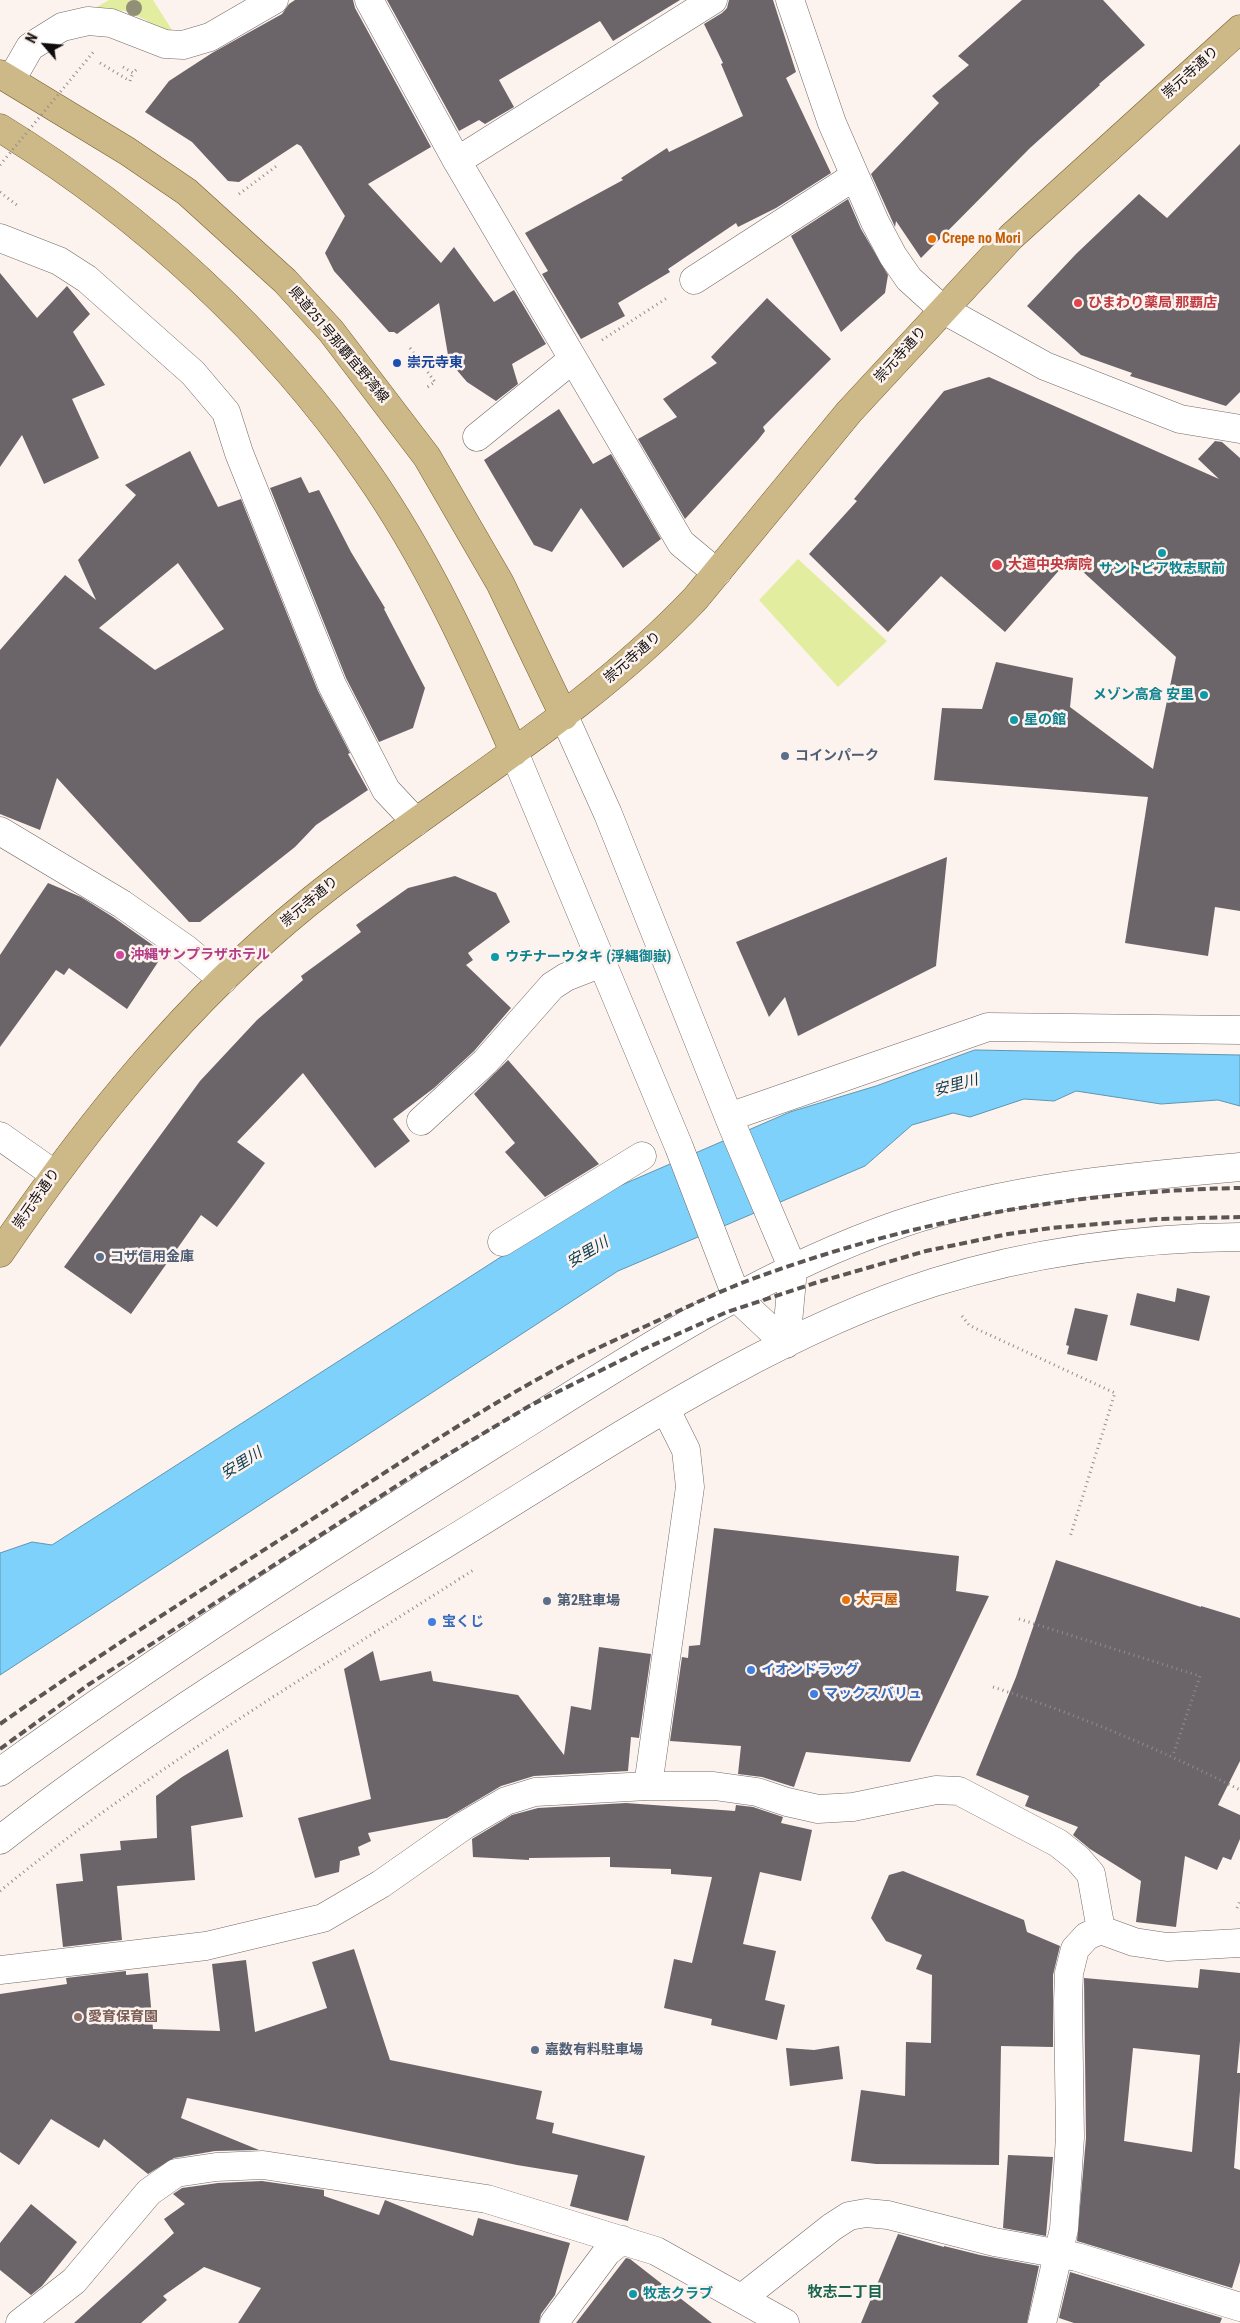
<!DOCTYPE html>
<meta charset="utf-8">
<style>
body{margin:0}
#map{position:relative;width:1240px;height:2323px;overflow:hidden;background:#fcf2ee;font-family:"Roboto Condensed",sans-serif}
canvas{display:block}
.north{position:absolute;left:20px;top:20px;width:50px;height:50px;-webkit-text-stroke:4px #fcf2ee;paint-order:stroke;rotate:297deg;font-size:14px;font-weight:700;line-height:20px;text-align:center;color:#100d0c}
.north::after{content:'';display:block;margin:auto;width:18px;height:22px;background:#100d0c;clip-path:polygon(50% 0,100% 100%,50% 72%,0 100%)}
</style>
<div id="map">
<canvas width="1240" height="2323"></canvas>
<div class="north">N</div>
</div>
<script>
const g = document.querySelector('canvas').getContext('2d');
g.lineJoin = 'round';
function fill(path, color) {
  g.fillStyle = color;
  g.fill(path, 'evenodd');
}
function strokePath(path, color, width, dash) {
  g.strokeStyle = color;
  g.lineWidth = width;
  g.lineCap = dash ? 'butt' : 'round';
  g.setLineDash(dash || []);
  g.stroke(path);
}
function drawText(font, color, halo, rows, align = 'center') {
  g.font = font + ' "Roboto Condensed","Noto Sans JP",sans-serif';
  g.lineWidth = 5;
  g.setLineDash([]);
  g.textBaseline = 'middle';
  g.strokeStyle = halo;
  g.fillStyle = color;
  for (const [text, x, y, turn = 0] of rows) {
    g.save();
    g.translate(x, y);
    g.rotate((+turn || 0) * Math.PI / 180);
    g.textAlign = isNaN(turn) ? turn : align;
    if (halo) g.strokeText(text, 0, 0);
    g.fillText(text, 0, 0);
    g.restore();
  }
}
fill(new Path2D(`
 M 109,0 L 153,0 L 177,38 L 157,30 L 146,20 L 125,11 L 95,8 Z
 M 798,559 L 887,641 L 838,687 L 759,600 Z`), '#e3eda0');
const water = new Path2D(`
 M 975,1050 L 1240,1055 L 1240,1106 L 1218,1100 L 1161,1104 L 1076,1091 L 1054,1101 L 1024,1099 L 970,1117 L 953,1113 L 912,1125 L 865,1166 L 618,1271 L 0,1675 L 0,1553 L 32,1542 L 52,1545 L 546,1228 L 617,1187 L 790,1112 L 876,1086 Z`);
fill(water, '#7ed1fa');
strokePath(water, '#5d96b3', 1);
fill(new Path2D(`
 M 295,0 L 353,0 L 355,8 L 431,147 L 368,184 L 441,263 L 454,247 L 494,302 L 514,290 L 546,344 L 512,364 L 518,384 L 496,401 L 467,382 L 455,368 L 448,355 L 439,303 L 397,334 L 394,332 L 389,332 L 334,271 L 325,253 L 345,216 L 301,146 L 297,144 L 239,182 L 228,181 L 192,142 L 145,112 L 169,81 L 212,53 L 282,14 L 289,4 Z
 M 387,0 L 680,0 L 613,41 L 600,21 L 499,80 L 514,107 L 485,124 L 479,120 L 459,131 Z
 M 729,0 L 773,0 L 796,72 L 786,78 L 831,173 L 776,208 L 738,227 L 736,223 L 668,269 L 670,272 L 618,303 L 625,316 L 581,339 L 542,274 L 548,271 L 525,233 L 623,180 L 621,178 L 667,148 L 669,152 L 743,116 L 721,64 L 723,63 L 704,24 L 722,13 L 727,8 Z
 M 1022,0 L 1103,0 L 1145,45 L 1099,84 L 1100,85 L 1030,148 L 921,258 L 896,221 L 895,227 L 871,174 L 939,103 L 932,96 L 969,65 L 958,56 Z
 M 1240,144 L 1240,392 L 1226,406 L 1130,376 L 1132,373 L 1081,355 L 1027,306 L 1076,254 L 1139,194 L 1167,218 Z
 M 848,199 L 861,229 L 888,275 L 885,293 L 841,332 L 791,236 Z
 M 0,273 L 37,318 L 67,286 L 90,314 L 73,332 L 105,385 L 72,399 L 99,458 L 44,484 L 22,435 L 0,467 Z
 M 767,298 L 831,359 L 763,427 L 765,431 L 758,440 L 685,519 L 638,439 L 677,417 L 663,399 L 717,363 L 711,357 Z
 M 989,377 L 1219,479 L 1198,459 L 1215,441 L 1222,442 L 1240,458 L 1240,911 L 1215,907 L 1208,956 L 1125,943 L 1148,797 L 934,780 L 942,708 L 982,709 L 996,662 L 1073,678 L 1070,707 L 1153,769 L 1176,657 L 1069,559 L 1005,632 L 941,576 L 888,632 L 809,554 L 857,501 L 854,499 L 944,391 Z
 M 559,409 L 593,464 L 611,454 L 661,539 L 623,568 L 581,508 L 552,552 L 534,545 L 484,460 Z
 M 190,451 L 218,507 L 241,499 L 318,691 L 350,753 L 348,754 L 368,790 L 316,825 L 295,847 L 200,922 L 189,922 L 57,778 L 40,830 L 0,814 L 0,650 L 65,575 L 96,600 L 78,560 L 136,495 L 125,485 ZM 178,563 L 224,629 L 155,670 L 99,628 Z
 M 301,477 L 309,493 L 319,490 L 351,552 L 385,608 L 384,609 L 425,688 L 413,728 L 379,742 L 346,678 L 270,488 Z
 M 947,857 L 936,966 L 798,1036 L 785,997 L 769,1017 L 736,942 Z
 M 455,876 L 496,893 L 510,922 L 468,953 L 473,960 L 466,965 L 511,1008 L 474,1051 L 434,1088 L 393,1119 L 410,1141 L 375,1168 L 303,1073 L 237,1142 L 265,1163 L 217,1227 L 201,1215 L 131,1314 L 64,1267 L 200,1081 L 257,1020 L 303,980 L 301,976 L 361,932 L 356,925 L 408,888 Z
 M 48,883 L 81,897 L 113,917 L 164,953 L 127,1009 L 69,968 L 64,975 L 56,970 L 0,1047 L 0,955 Z
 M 508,1060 L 599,1164 L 545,1197 L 505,1152 L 515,1143 L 474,1094 Z
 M 1177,1288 L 1210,1296 L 1199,1341 L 1130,1325 L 1137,1293 L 1175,1302 Z
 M 1075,1308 L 1108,1315 L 1097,1361 L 1067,1354 L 1069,1346 L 1066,1345 Z
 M 714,1528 L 959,1556 L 956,1591 L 989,1596 L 910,1762 L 806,1752 L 794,1787 L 762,1777 L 738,1774 L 741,1746 L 670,1741 L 682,1657 L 688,1658 L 689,1646 L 700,1645 Z
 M 1056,1560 L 1201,1607 L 1201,1606 L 1240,1618 L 1240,1761 L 1218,1805 L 1240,1815 L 1240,1839 L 1231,1860 L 1223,1857 L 1217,1870 L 1185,1856 L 1176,1927 L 1136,1922 L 1141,1881 L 1090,1849 L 1073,1835 L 1078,1827 L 1025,1806 L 1029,1796 L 976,1775 L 1016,1677 Z
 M 599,1647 L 651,1654 L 639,1738 L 631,1737 L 628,1771 L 534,1776 L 501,1786 L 447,1818 L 368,1833 L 371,1841 L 358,1847 L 360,1855 L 340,1861 L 339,1872 L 315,1878 L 298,1818 L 371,1799 L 344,1669 L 373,1651 L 380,1681 L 431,1671 L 433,1681 L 518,1695 L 564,1755 L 571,1706 L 591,1710 Z
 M 228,1749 L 243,1817 L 191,1826 L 195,1880 L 117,1886 L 122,1940 L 63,1947 L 56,1884 L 83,1881 L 80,1854 L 121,1850 L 120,1841 L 157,1838 L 156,1796 L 182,1777 Z
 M 626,1803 L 735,1811 L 736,1805 L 753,1807 L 783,1817 L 781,1823 L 812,1830 L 801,1881 L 760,1872 L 743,1944 L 776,1951 L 765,2000 L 785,2005 L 777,2040 L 711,2025 L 712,2019 L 664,2008 L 674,1959 L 692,1963 L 712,1877 L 671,1874 L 671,1869 L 610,1867 L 610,1857 L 529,1858 L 529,1860 L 473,1857 L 472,1839 L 512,1815 L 538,1808 Z
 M 903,1871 L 1024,1920 L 1027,1932 L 1060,1946 L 1053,1975 L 1053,2047 L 1001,2046 L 999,2165 L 876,2164 L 851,2161 L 861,2090 L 905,2096 L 906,2042 L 931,2043 L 932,1975 L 916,1969 L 922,1955 L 886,1941 L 871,1918 L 889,1875 Z
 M 354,1949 L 390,2060 L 542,2091 L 536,2119 L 554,2123 L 552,2133 L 645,2156 L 628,2221 L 570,2206 L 578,2175 L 517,2165 L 187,2098 L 181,2118 L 259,2150 L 215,2151 L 174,2158 L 148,2174 L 104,2139 L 99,2148 L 51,2119 L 19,2165 L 0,2152 L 0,1994 L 67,1984 L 66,1978 L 126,1971 L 126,1975 L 148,1973 L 153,2029 L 220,2031 L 212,1964 L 246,1960 L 255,2032 L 327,2008 L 312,1962 Z
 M 1200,1969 L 1240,1973 L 1240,2041 L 1237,2073 L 1240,2073 L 1240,2091 L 1234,2168 L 1240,2170 L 1240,2262 L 1232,2288 L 1077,2241 L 1086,2138 L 1084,1978 L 1198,1988 ZM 1133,2048 L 1200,2055 L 1192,2152 L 1124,2141 Z
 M 839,2046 L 843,2079 L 790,2086 L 786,2048 L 814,2050 Z
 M 1008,2155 L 1053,2157 L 1046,2236 L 1003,2228 Z
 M 262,2181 L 324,2190 L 324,2196 L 379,2215 L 385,2200 L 473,2236 L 478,2218 L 570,2243 L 555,2295 L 541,2314 L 539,2323 L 238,2323 L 261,2288 L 204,2267 L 163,2296 L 167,2300 L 141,2323 L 74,2323 L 174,2233 L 164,2219 L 185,2204 L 173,2194 L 182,2188 L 218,2183 Z
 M 31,2204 L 77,2242 L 42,2286 L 31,2295 L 0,2270 L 0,2243 Z
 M 898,2234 L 944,2247 L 944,2246 L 980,2255 L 1039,2266 L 1027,2323 L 861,2323 Z
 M 626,2258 L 630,2259 L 712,2323 L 576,2323 Z
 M 1070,2272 L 1222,2318 L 1220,2323 L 1074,2323 L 1059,2318 Z`), '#6b656a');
const minor = new Path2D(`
 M 369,0 L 457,161 L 681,543 L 717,573
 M 790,0 L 832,123 L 875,222 L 893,256 L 909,279 L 942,309 L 1045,366 L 1180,419 L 1240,429
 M 11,80 L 30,47 L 62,27 L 88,21 L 111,23 L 165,44 L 183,45 L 210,37 L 274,0
 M 457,161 L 713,0
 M 0,238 L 59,261 L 87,279 L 193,373 L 226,412 L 239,453 L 332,685 L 386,790 L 416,822
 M 694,280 L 855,176
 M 477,437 L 573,359
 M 564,716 L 608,814 L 732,1125 L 793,1269 L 786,1344
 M 514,752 L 679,1147 L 737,1298 L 786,1344
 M 0,831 L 122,904 L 186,949 L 223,980
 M 729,1117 L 988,1027 L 1240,1030
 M 421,1121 L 485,1062 L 552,986 L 566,977 L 602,963
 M 0,1136 L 54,1174
 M 502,1242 L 642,1156
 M 0,1772 C 162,1655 330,1547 499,1441 C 626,1361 757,1273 900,1224 C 1009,1187 1127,1177 1240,1167
 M 648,1786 L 690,1487 L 686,1450 L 666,1410
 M 0,1840 C 140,1730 293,1636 445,1544 C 598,1451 764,1336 935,1282 C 1035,1251 1136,1238 1240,1237
 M 0,1970 L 206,1946 L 323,1918 L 381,1884 L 465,1825 L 506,1801 L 535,1792 L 648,1786 L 714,1786 L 757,1792 L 787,1802 L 818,1809 L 853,1807 L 936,1790 L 959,1791 L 1058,1843 L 1078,1859 L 1091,1874 L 1101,1930
 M 742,2298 L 832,2227 L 849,2216 L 866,2213 L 888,2215 L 994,2242 L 1077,2257 L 1240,2307
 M 20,2323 L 74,2281 L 149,2192 L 176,2173 L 216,2167 L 263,2165 L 487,2199 L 656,2251 L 785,2323
 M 554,2323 L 607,2252 L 622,2240
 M 1042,2323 L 1064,2229 L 1070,2137 L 1068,2001 L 1069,1973 L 1075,1949 L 1087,1936 L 1101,1930 L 1134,1942 L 1167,1947 L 1240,1943`);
const major = new Path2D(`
 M 0,74 L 127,151 L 187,192 L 285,281 L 331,331 L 427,457 L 500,583 L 564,716
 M 0,128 C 143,216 270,333 366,471 C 427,558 471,655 514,752
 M 0,1253 C 88,1124 186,1002 308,903 C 436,799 581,719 695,599 L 849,412 L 1011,237 L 1240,29`);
strokePath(minor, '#726a67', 29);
strokePath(major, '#755e29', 29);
strokePath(new Path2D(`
 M 100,63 L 130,81 L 133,73
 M 123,67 L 133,73 L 137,69
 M 0,192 L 18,206
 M 239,194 L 278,165
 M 602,340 L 667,298
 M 410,348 L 435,382 L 426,388
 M 962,1316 L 969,1325 L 979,1330 L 1115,1393 L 1070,1537
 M 1019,1619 L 1200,1676 L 1173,1755
 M 993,1687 C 1078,1715 1160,1749 1240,1790
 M 0,1891 C 148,1770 314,1672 475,1569
 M 1237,1908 L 1240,1901`), '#938c89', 3, [1, 4]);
strokePath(minor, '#fff', 28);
strokePath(major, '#cdb988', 28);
strokePath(new Path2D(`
 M 0,1724 C 104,1651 211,1584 317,1516 C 393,1468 468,1417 547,1374 C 579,1356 613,1341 646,1326 C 679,1311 713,1294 747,1281 C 905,1222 1071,1191 1240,1188
 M 0,1749 L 88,1685 L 415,1474 L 531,1405 L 644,1349 L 727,1312 L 815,1283 L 926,1251 L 1008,1234 L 1051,1228 L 1157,1219 L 1240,1217`), '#5b5654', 4, [8, 4]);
strokePath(new Path2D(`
 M 0,165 L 95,50`), '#938c89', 3, [1, 4]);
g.fillStyle = '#918f76';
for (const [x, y] of [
 [134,8]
]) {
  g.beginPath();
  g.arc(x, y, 8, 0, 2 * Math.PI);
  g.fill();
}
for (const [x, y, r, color] of [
 [932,239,5,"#e8710a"],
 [1078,303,5,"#e0444e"],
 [397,363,5,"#1a4fb4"],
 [1162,553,5,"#0f9aa8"],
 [997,565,6,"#e0444e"],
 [1204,695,5,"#0f9aa8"],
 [1014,720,5,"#0f9aa8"],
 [785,756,5,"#5c6f8a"],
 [120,955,5,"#d1479c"],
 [495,957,5,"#0f9aa8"],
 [100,1257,5,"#5c6f8a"],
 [846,1600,5,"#e8710a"],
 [547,1601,5,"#5c6f8a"],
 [432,1622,5,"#3f7fe0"],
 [751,1670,5,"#3f7fe0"],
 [814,1694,5,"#3f7fe0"],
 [78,2017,5,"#8d6e63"],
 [535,2050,5,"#5c6f8a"],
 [633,2294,5,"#0f9aa8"]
]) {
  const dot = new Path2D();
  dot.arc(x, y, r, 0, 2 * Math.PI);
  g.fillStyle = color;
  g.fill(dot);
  strokePath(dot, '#fcf2ee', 2);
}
drawText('14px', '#100d0c', '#fcf2ee', [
 ["崇元寺通り",1191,73,-42],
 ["県道251号那覇宜野湾線",338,345,50],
 ["崇元寺通り",901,355,-48],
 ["崇元寺通り",633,658,-41],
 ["崇元寺通り",310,902,-40],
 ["崇元寺通り",37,1199,-55]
]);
drawText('bold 14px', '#c56008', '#fcf2ee', [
 ["Crepe no Mori",942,239],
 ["大戸屋",856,1600]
], 'left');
drawText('bold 14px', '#be3a42', '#fcf2ee', [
 ["ひまわり薬局 那覇店",1088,303],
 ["大道中央病院",1008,565]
], 'left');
drawText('bold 14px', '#164399', '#fcf2ee', [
 ["崇元寺東",407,363]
], 'left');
drawText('bold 14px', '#0d838f', '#fcf2ee', [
 ["サントピア牧志駅前",1162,569,"center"],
 ["メゾン高倉 安里",1194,695,"right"],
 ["星の館",1024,720],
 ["ウチナーウタキ (浮縄御嶽)",505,957],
 ["牧志クラブ",643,2294]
], 'left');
drawText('bold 14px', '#4e5e75', '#fcf2ee', [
 ["コインパーク",795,756],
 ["コザ信用金庫",110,1257],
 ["第2駐車場",557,1601],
 ["嘉数有料駐車場",545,2050]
], 'left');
drawText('bold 14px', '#b23c85', '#fcf2ee', [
 ["沖縄サンプラザホテル",130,955]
], 'left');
drawText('bold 14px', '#366cbe', '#fcf2ee', [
 ["宝くじ",442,1622],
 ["イオンドラッグ",761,1670],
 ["マックスバリュ",824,1694]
], 'left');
drawText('bold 14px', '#785e54', '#fcf2ee', [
 ["愛育保育園",88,2017]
], 'left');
drawText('italic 15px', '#093b50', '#fcf2ee', [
 ["安里川",956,1086,-15],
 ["安里川",588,1253,-30],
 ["安里川",242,1464,-32]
]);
drawText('bold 15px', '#19644f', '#fcf2ee', [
 ["牧志二丁目",845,2293]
]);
</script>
